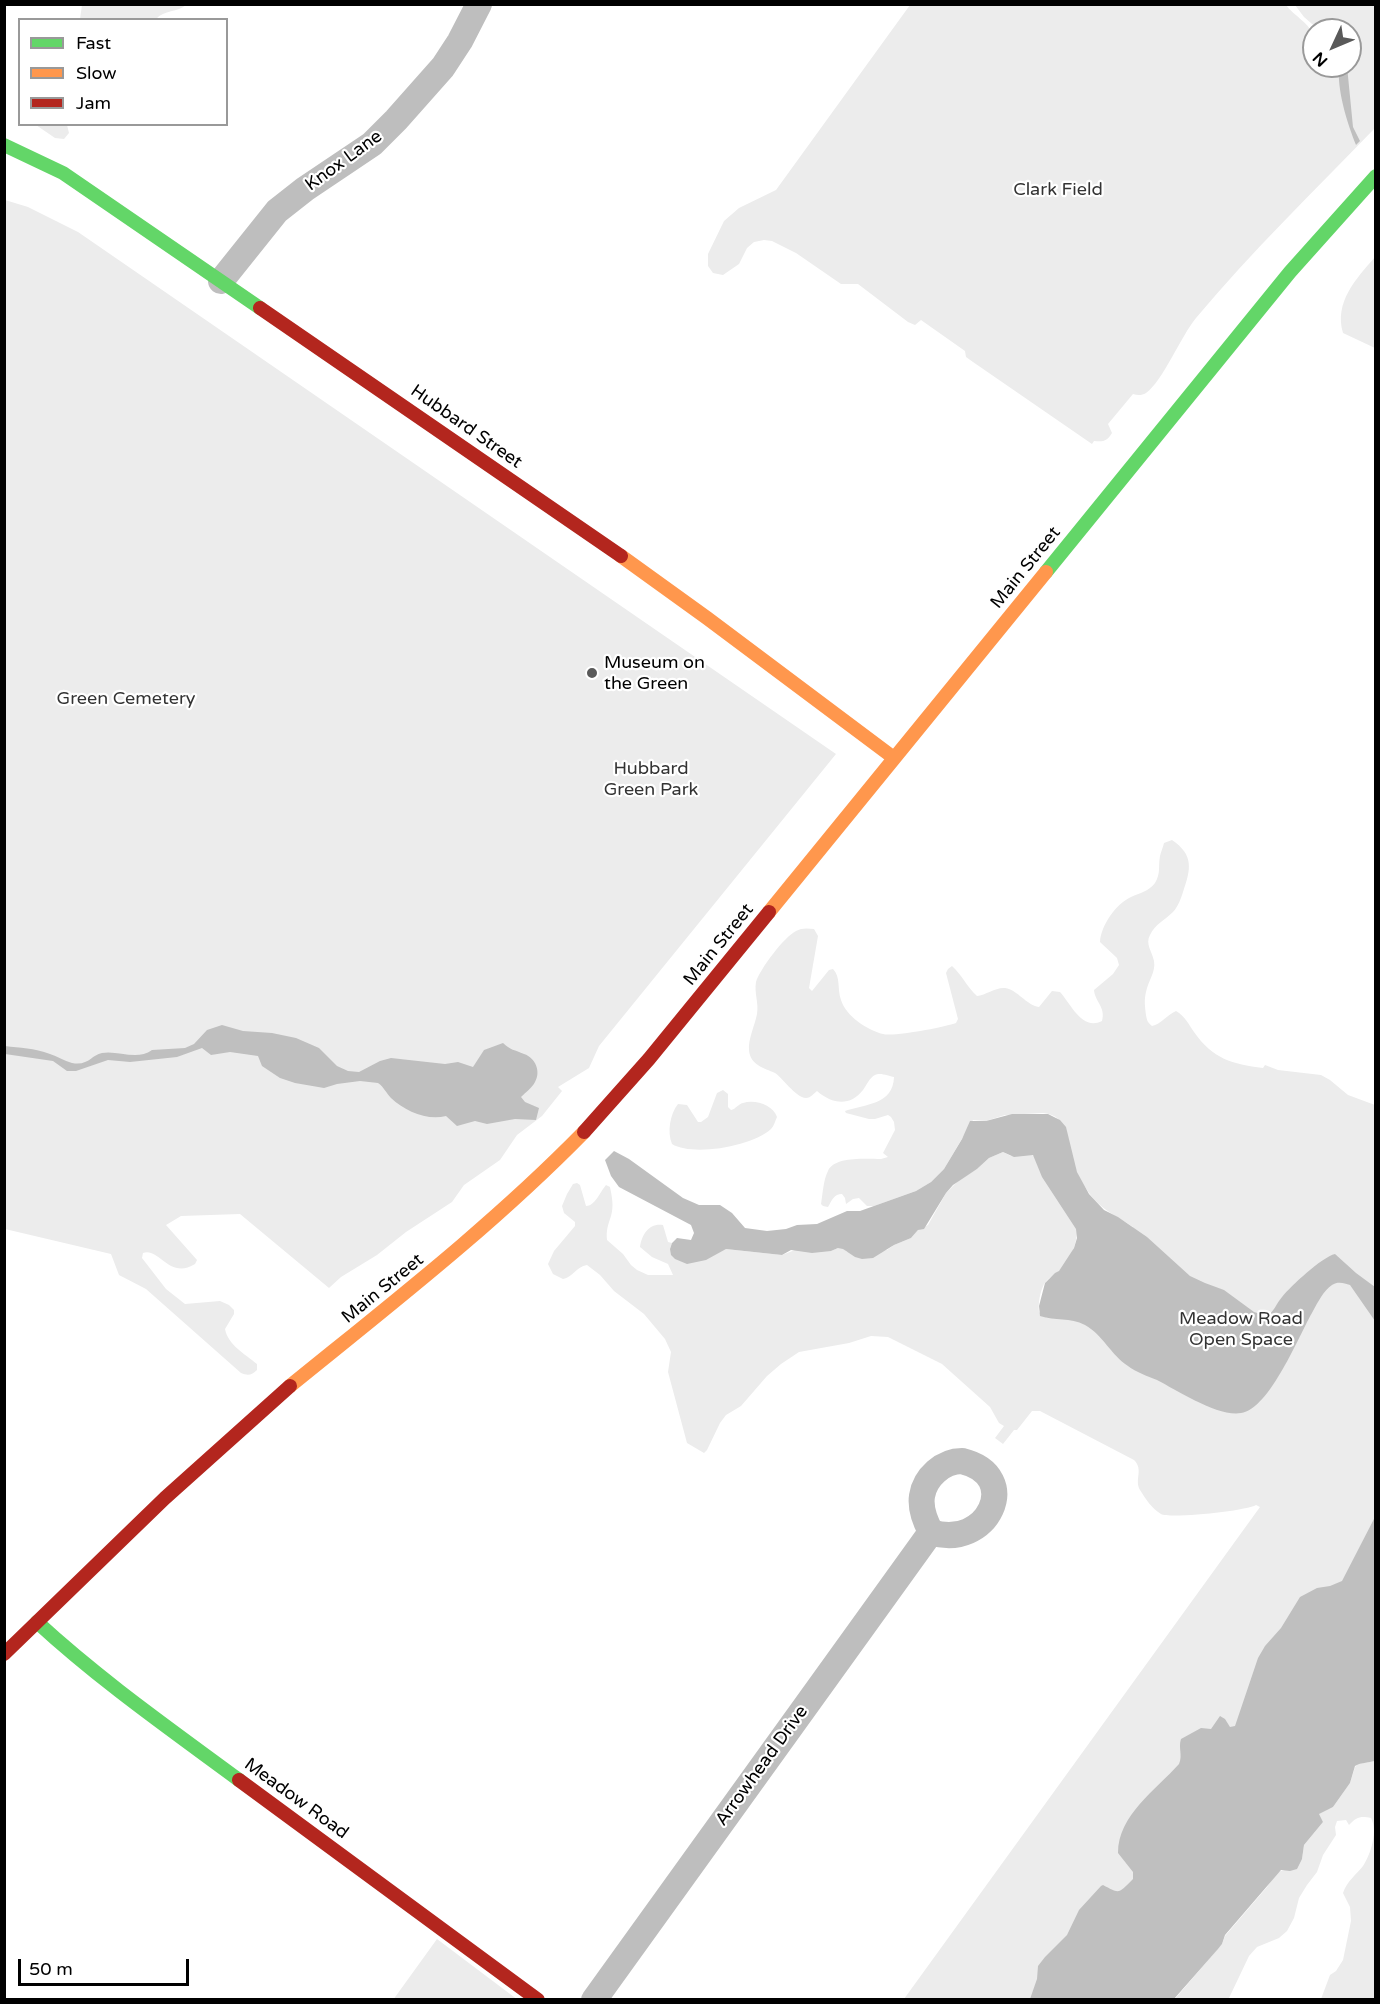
<!DOCTYPE html>
<style>
body{margin:0}
#map{position:relative;width:1380px;height:2004px;overflow:hidden;background:#fff;font-family:"Varela Round",sans-serif}
canvas{display:block}
.frame{position:absolute;inset:0;border:6px solid #000;pointer-events:none}
.legend{position:absolute;left:18px;top:18px;width:210px;height:108px;box-sizing:border-box;background:#fff;border:2px solid #999;margin:0;padding:8px 10px;list-style:none;font-size:18px;color:#000}
.legend li{display:flex;align-items:center;gap:12px;height:30px}
.legend b{width:30px;border:2px solid #999}
.north{position:absolute;left:1302px;top:18px;width:60px;height:60px;box-sizing:border-box;background:#fff;border:2px solid #999;border-radius:50%;rotate:226deg;font-size:16px;font-weight:700;line-height:24px;text-align:center;color:#000}
.north::after{content:'';display:block;margin:auto;width:21px;height:27px;background:#595959;clip-path:polygon(50% 0,100% 100%,50% 72%,0 100%)}
.scale{position:absolute;left:18px;top:1959px;width:171px;height:27px;box-sizing:border-box;border:3px solid #000;border-top:0;padding-left:8px;font-size:18px;line-height:21px;white-space:nowrap;color:#000;-webkit-text-stroke:4px #fff;paint-order:stroke}
</style>
<div id="map">
<canvas width="1380" height="2004"></canvas>
<div class="frame"></div>
<ul class="legend">
<li><b style="height:8px;background:#63d668"></b>Fast</li>
<li><b style="height:8px;background:#ff974d"></b>Slow</li>
<li><b style="height:8px;background:#b3261e"></b>Jam</li>
</ul>
<div class="north">N</div>
<div class="scale">50 m</div>
</div>
<script>
const g = document.querySelector('canvas').getContext('2d');
g.lineJoin = 'round';
function fill(path, color) {
  g.fillStyle = color;
  g.fill(path, 'evenodd');
}
function strokePath(path, color, width, dash) {
  g.strokeStyle = color;
  g.lineWidth = width;
  g.lineCap = dash ? 'butt' : 'round';
  g.setLineDash(dash || []);
  g.stroke(path);
}
function drawText(font, color, halo, rows, align = 'center') {
  g.font = font + ' "Varela Round",sans-serif';
  g.lineWidth = 4.5;
  g.setLineDash([]);
  g.textBaseline = 'middle';
  g.strokeStyle = halo;
  g.fillStyle = color;
  for (const [text, x, y, turn = 0] of rows) {
    g.save();
    g.translate(x, y);
    g.rotate((+turn || 0) * Math.PI / 180);
    g.textAlign = isNaN(turn) ? turn : align;
    if (halo) g.strokeText(text, 0, 0);
    g.fillText(text, 0, 0);
    g.restore();
  }
}
fill(new Path2D(`
 M 82,5 L 82,4 L 186,5 C 178,12 164,10 156,19 L 80,19 Z
 M 910,5 L 1286,5 C 1293,15 1311,24 1314,37 C 1316,46 1314,57 1314,66 L 1344,66 L 1347,68 L 1347,66 L 1350,66 L 1350,30 L 1319,30 L 1304,17 L 1295,5 L 1375,5 L 1375,128 C 1315,190 1252,251 1196,318 C 1181,336 1163,381 1146,393 C 1141,396 1137,395 1133,394 L 1108,424 L 1112,433 C 1107,441 1104,442 1094,441 L 1092,444 L 973,362 L 966,357 L 965,351 L 921,320 L 915,325 L 908,322 L 858,284 L 841,284 L 796,253 L 772,241 L 764,240 L 754,242 L 747,248 L 739,264 L 723,275 L 713,273 L 708,266 L 708,254 L 724,221 L 739,208 L 776,190 Z
 M 36,125 L 67,125 L 69,133 L 64,139 L 55,138 Z
 M 5,200 L 28,207 L 78,232 L 836,754 L 599,1046 L 589,1068 L 558,1087 L 562,1091 L 542,1116 L 517,1135 L 500,1160 L 464,1185 L 452,1202 L 406,1232 L 377,1255 L 341,1277 L 329,1288 L 240,1214 L 181,1216 L 166,1225 L 197,1260 L 195,1264 C 169,1280 159,1247 143,1253 L 142,1258 L 166,1289 L 185,1304 L 220,1301 L 229,1305 L 234,1310 L 234,1314 L 225,1329 C 228,1345 245,1354 257,1364 L 257,1370 C 252,1375 248,1376 241,1373 L 146,1289 L 119,1275 L 111,1254 L 5,1229 Z
 M 1375,257 L 1375,348 L 1343,333 C 1334,302 1356,279 1375,257 Z
 M 1172,840 C 1194,855 1191,869 1183,892 C 1181,898 1178,907 1173,912 C 1165,920 1155,924 1150,935 C 1145,944 1152,951 1154,961 C 1156,972 1148,981 1146,992 C 1144,1000 1145,1007 1146,1015 C 1147,1020 1147,1022 1152,1026 C 1161,1024 1167,1015 1176,1011 C 1185,1016 1189,1025 1194,1032 C 1213,1059 1232,1064 1263,1068 L 1265,1065 L 1278,1070 L 1321,1075 L 1330,1080 L 1348,1095 L 1375,1105 L 1376,1722 L 1167,1999 L 904,1999 L 1260,1507 L 1256,1505 C 1246,1511 1170,1519 1161,1514 C 1152,1509 1145,1498 1140,1490 C 1134,1479 1144,1470 1134,1460 L 1040,1411 L 1032,1411 L 1017,1430 L 1014,1430 L 1003,1444 L 995,1438 L 1004,1426 L 999,1423 L 990,1407 L 942,1364 L 888,1337 L 871,1336 L 849,1343 L 799,1352 L 781,1364 L 767,1376 L 741,1406 L 726,1415 L 720,1423 L 707,1450 L 704,1453 L 687,1443 L 668,1372 L 671,1352 L 665,1339 L 644,1314 L 614,1291 L 600,1275 L 587,1265 C 576,1267 573,1277 563,1279 L 553,1274 L 548,1264 L 554,1251 L 575,1226 L 575,1222 L 564,1213 L 562,1206 L 567,1194 L 573,1184 L 577,1183 L 580,1185 L 586,1206 C 595,1206 600,1192 606,1185 L 610,1187 C 612,1197 614,1206 611,1216 C 608,1225 606,1230 607,1240 L 623,1254 L 631,1265 L 637,1270 L 648,1275 L 673,1275 L 668,1264 L 652,1257 L 640,1247 C 642,1234 649,1223 663,1225 L 668,1242 L 672,1243 L 670,1249 L 721,1250 L 726,1249 L 782,1255 L 795,1250 L 831,1251 L 838,1248 L 843,1248 L 847,1252 L 887,1250 L 894,1245 L 911,1238 L 918,1230 L 928,1225 L 946,1193 L 959,1180 L 977,1169 L 989,1158 L 1003,1152 L 1011,1156 L 1030,1154 L 1034,1156 L 1077,1229 C 1078,1242 1069,1264 1059,1272 C 1054,1275 1048,1278 1044,1284 C 1040,1292 1038,1303 1039,1312 L 1047,1318 L 1069,1319 L 1133,1227 C 1117,1216 1100,1209 1089,1193 C 1083,1184 1077,1174 1074,1164 C 1067,1144 1070,1115 1043,1113 L 1005,1115 L 986,1121 L 973,1120 L 944,1169 L 931,1182 L 916,1191 L 874,1206 L 867,1206 L 859,1198 L 853,1199 L 846,1204 L 845,1198 L 842,1194 C 834,1194 832,1200 828,1207 L 823,1206 L 821,1204 C 823,1193 823,1181 828,1171 C 834,1156 867,1159 881,1159 L 888,1157 L 883,1153 L 895,1130 L 894,1122 L 891,1117 L 888,1115 L 875,1119 L 869,1119 L 846,1113 L 845,1111 C 865,1104 893,1105 894,1077 C 889,1076 880,1072 875,1075 C 870,1077 866,1086 863,1090 C 850,1107 832,1104 817,1091 C 814,1093 811,1098 806,1098 C 796,1098 781,1076 775,1073 C 764,1068 750,1065 749,1050 C 748,1039 755,1025 757,1014 C 759,1003 754,993 756,982 C 760,969 784,937 796,931 C 801,928 807,928 814,929 L 818,936 L 809,988 L 812,991 L 829,970 L 833,969 C 841,977 837,989 841,1000 C 846,1016 867,1030 883,1034 C 894,1037 945,1027 956,1023 L 958,1019 L 946,973 L 948,969 L 952,966 C 962,975 967,987 977,996 C 986,995 996,987 1005,988 C 1018,990 1026,1005 1039,1007 L 1052,991 L 1060,992 C 1071,1004 1082,1031 1102,1021 C 1106,1007 1095,1002 1094,990 L 1113,974 L 1119,965 L 1117,958 L 1100,942 C 1101,925 1116,904 1131,897 C 1140,893 1149,891 1155,883 C 1161,873 1158,867 1160,856 C 1161,852 1163,847 1164,843 Z
 M 723,1090 L 728,1094 L 728,1107 L 731,1110 C 736,1109 738,1104 743,1103 C 755,1099 773,1105 777,1117 C 775,1121 774,1126 771,1129 C 753,1146 693,1157 672,1144 C 667,1132 670,1114 678,1104 L 687,1105 L 698,1122 L 701,1122 L 708,1117 L 717,1093 Z
 M 1375,1761 L 1375,1999 L 1321,1999 L 1330,1975 L 1336,1971 L 1343,1960 L 1351,1921 L 1350,1907 L 1343,1893 C 1347,1881 1356,1875 1363,1866 C 1371,1854 1378,1831 1371,1818 C 1360,1816 1357,1817 1349,1825 L 1346,1820 L 1337,1821 L 1335,1827 L 1336,1835 L 1323,1855 L 1317,1872 L 1307,1885 L 1299,1898 L 1294,1918 L 1287,1931 L 1279,1938 L 1257,1947 L 1249,1956 L 1229,1998 L 1227,2000 L 1174,2000 L 1222,1944 L 1225,1936 L 1267,1887 L 1277,1872 L 1285,1870 L 1302,1859 L 1304,1845 L 1323,1822 L 1318,1814 L 1333,1807 L 1350,1783 L 1355,1767 L 1358,1764 Z
 M 437,1939 L 518,2000 L 393,2000 Z`), '#ececec');
fill(new Path2D(`
 M 1339,66 L 1347,66 L 1353,127 L 1360,141 L 1356,145 C 1347,122 1337,91 1339,66 Z
 M 222,1025 L 243,1031 L 272,1033 L 296,1038 L 319,1048 L 337,1066 L 348,1071 L 359,1072 L 380,1061 L 391,1058 L 445,1064 L 458,1062 L 473,1067 L 484,1050 L 503,1043 C 510,1050 515,1050 524,1054 C 536,1058 541,1072 535,1082 C 532,1088 525,1093 521,1097 L 525,1102 L 539,1108 L 536,1120 L 515,1119 L 487,1124 L 475,1121 L 457,1126 L 446,1116 C 427,1121 405,1111 391,1098 C 386,1093 384,1087 378,1083 L 360,1081 L 337,1084 L 324,1088 L 295,1083 L 280,1078 L 262,1066 L 258,1056 L 230,1052 L 211,1055 L 202,1048 L 177,1057 L 130,1062 L 108,1060 L 76,1071 L 67,1071 L 53,1061 L 5,1054 L 5,1046 C 20,1048 34,1048 50,1054 C 57,1056 64,1061 72,1063 C 89,1066 91,1055 102,1053 C 118,1050 137,1061 152,1050 L 185,1048 L 194,1044 L 207,1030 Z
 M 1012,1114 L 1048,1114 L 1060,1120 L 1066,1127 L 1077,1172 L 1089,1194 L 1104,1210 L 1118,1217 L 1147,1237 L 1190,1276 L 1205,1283 L 1224,1290 L 1254,1312 L 1267,1316 C 1274,1312 1276,1304 1282,1297 C 1291,1286 1322,1257 1335,1254 L 1356,1273 L 1375,1287 L 1375,1321 L 1350,1285 C 1344,1283 1338,1281 1332,1285 C 1324,1290 1318,1302 1313,1311 C 1299,1335 1270,1409 1241,1413 C 1218,1417 1178,1391 1157,1380 C 1147,1376 1136,1372 1128,1366 C 1111,1355 1103,1335 1085,1325 C 1070,1317 1055,1321 1040,1316 L 1039,1306 L 1045,1283 L 1055,1273 L 1059,1271 L 1074,1248 L 1077,1238 L 1076,1229 L 1042,1177 L 1033,1155 L 1014,1157 L 1003,1152 L 989,1158 L 977,1169 L 953,1185 L 946,1193 L 924,1229 L 918,1230 L 911,1238 L 894,1245 L 873,1258 L 862,1259 L 855,1257 L 843,1249 L 838,1248 L 831,1251 L 812,1253 L 791,1250 L 782,1255 L 726,1249 L 706,1260 L 687,1264 L 675,1259 L 671,1255 L 670,1249 L 672,1243 L 677,1238 L 691,1240 L 694,1233 L 691,1225 L 619,1187 L 611,1176 L 605,1160 L 614,1151 L 629,1159 L 683,1198 L 699,1205 L 720,1205 L 732,1213 L 745,1228 L 767,1231 L 786,1229 L 797,1225 L 817,1224 L 847,1211 L 860,1211 L 916,1191 L 931,1182 L 944,1169 L 962,1139 L 970,1121 L 986,1121 Z
 M 1375,1517 L 1375,1761 L 1359,1764 L 1355,1766 L 1350,1783 L 1333,1807 L 1319,1814 L 1323,1822 L 1304,1845 L 1302,1859 L 1297,1869 L 1290,1871 L 1281,1870 L 1225,1935 L 1222,1944 L 1218,1949 L 1174,1999 L 1030,1999 L 1037,1979 L 1038,1966 L 1045,1957 L 1067,1935 L 1079,1910 L 1101,1886 L 1103,1885 C 1120,1894 1118,1894 1133,1879 L 1133,1872 L 1118,1853 C 1118,1815 1156,1790 1179,1764 C 1183,1755 1178,1748 1181,1739 L 1201,1728 L 1211,1729 L 1220,1716 L 1225,1719 L 1230,1727 L 1235,1726 L 1258,1658 L 1265,1646 L 1281,1628 L 1300,1597 L 1317,1588 L 1330,1586 L 1342,1581 Z`), '#bfbfbf');
strokePath(new Path2D(`
 M 221,281 L 277,211 L 305,189 L 372,144 L 396,120 L 443,67 L 460,41 L 479,4
 M 962,1461 C 1024,1476 987,1551 931,1532 C 925,1521 920,1509 922,1496 C 925,1477 943,1461 962,1461 Z
 M 594,2000 L 931,1532`), '#bebebe', 26);
strokePath(new Path2D(`
 M 4,145 L 63,173 L 260,308
 M 1046,572 L 1290,272 L 1376,176
 M 37,1622 C 100,1680 170,1729 239,1780`), '#63d668', 14);
strokePath(new Path2D(`
 M 621,556 L 707,618 L 894,758
 M 769,912 L 1046,572
 M 290,1386 C 391,1304 493,1225 584,1132`), '#ff974d', 14);
strokePath(new Path2D(`
 M 260,308 L 621,556
 M 584,1132 L 649,1059 L 769,912
 M 4,1654 L 165,1498 L 290,1386
 M 239,1780 L 538,2000`), '#b3261e', 14);
for (const [x, y, r, color] of [
 [592,673,6,"#595959"]
]) {
  const dot = new Path2D();
  dot.arc(x, y, r, 0, 2 * Math.PI);
  g.fillStyle = color;
  g.fill(dot);
  strokePath(dot, '#fff', 2);
}
drawText('18px', '#000', '#fff', [
 ["Knox Lane",344,161,-36],
 ["Hubbard Street",466,427,35],
 ["Main Street",1026,568,-51],
 ["Main Street",719,945,-51],
 ["Main Street",383,1289,-39],
 ["Arrowhead Drive",762,1766,-54],
 ["Meadow Road",296,1799,36]
]);
drawText('18px', '#333', '#fff', [
 ["Clark Field",1058,190],
 ["Green Cemetery",126,699],
 ["Hubbard",651,769],
 ["Green Park",651,790],
 ["Meadow Road",1241,1319],
 ["Open Space",1241,1340]
]);
drawText('18px', '#000', '#fff', [
 ["Museum on",604,663],
 ["the Green",604,684]
], 'left');
</script>
